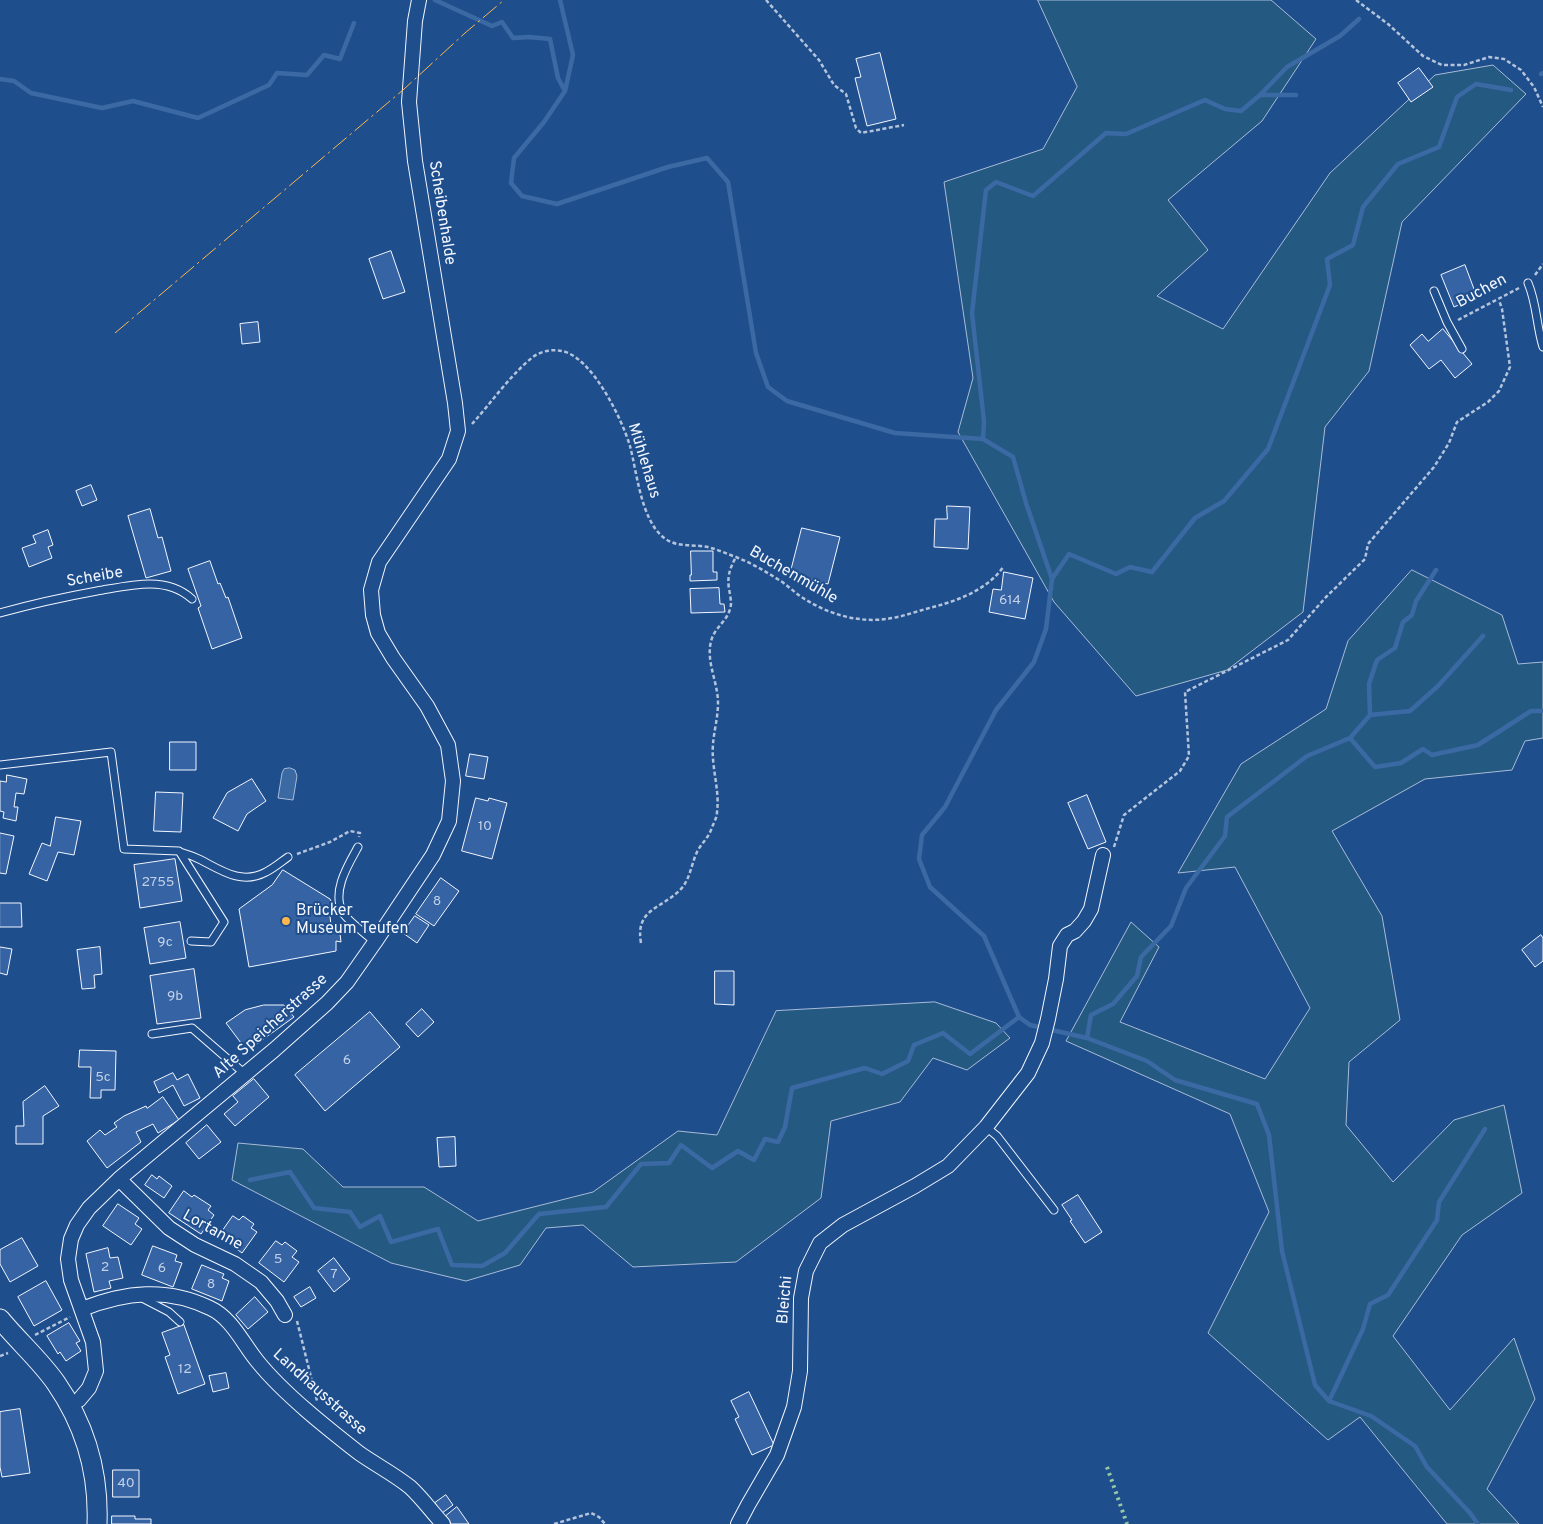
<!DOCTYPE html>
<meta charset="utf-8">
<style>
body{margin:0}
canvas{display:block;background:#1f4e8c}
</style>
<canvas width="1543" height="1524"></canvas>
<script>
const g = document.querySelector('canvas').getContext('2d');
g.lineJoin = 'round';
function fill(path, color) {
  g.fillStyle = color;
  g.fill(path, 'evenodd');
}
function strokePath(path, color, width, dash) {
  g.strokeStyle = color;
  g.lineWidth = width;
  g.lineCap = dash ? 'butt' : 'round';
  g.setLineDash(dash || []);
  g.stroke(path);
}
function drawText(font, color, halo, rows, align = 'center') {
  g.font = font + ' Overpass,sans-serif';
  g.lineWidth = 4;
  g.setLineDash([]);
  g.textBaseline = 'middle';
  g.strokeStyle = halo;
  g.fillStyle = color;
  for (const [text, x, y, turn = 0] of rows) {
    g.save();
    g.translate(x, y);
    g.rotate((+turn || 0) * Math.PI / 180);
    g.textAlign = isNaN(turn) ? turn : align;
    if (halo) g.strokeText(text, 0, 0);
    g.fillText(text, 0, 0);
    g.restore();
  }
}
const green = new Path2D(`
 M 1038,0 L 1271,0 L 1316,39 L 1262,121 L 1168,200 L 1208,250 L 1157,296 L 1223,329 L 1330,173 L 1435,75 L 1493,65 L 1526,94 L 1402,222 L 1369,371 L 1325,427 L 1303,612 L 1227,670 L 1136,696 L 1054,602 L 958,432 L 973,378 L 944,182 L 1043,149 L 1077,87 Z
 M 1412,570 L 1502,615 L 1518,664 L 1543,662 L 1543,738 L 1525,741 L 1512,770 L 1425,779 L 1332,831 L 1382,916 L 1400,1020 L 1349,1062 L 1346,1125 L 1393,1182 L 1454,1120 L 1504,1105 L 1522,1193 L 1462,1235 L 1393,1336 L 1450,1410 L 1514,1338 L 1535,1399 L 1487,1489 L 1519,1524 L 1447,1524 L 1360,1417 L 1328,1440 L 1208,1333 L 1269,1212 L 1230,1114 L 1066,1041 L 1131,922 L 1159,947 L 1120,1022 L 1265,1079 L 1310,1008 L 1235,867 L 1178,873 L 1241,764 L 1326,709 L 1348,641 Z
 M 935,1002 L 996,1023 L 1010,1038 L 967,1070 L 933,1058 L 900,1102 L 831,1121 L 821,1198 L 736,1262 L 633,1267 L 583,1225 L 546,1228 L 520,1265 L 466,1281 L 391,1263 L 232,1180 L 238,1143 L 303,1149 L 343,1187 L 424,1187 L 478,1221 L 593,1192 L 678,1131 L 717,1135 L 776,1011 Z`);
fill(green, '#245a82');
strokePath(green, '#a8bbd7', 1);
const water = new Path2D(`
 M 290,768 L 295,770 L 297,776 L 293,800 L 278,798 L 282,773 L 284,769 Z`);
fill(water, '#3b69a3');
strokePath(water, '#a8bbd7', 1);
strokePath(new Path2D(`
 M 435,0 L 492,26 L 502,22 L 513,38 L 529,37 L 550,39 L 558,78 L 565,91
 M 560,0 L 573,55 L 565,91 L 544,122 L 514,158 L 511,183 L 522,196 L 557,204 L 668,167 L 707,158 L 728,182 L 756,353 L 768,387 L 787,401 L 895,433 L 983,439 L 1013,457 L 1026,503 L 1052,579 L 1046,629 L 1034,662 L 996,710 L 945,807 L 922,835 L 919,859 L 930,887 L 984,936 L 1019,1017 L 1030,1025 L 1087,1038 L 1147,1061 L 1175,1080 L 1257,1104 L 1269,1135 L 1282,1251 L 1315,1385 L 1329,1401 L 1371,1416 L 1415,1446 L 1427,1467 L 1470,1513 L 1478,1524
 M 1541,74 L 1543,73
 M 0,79 L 14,81 L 31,93 L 102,108 L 133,101 L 198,118 L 269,85 L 277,73 L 307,75 L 324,55 L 340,59 L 354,23
 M 1260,95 L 1287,67 L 1340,36 L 1359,19
 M 983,439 L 984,421 L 972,313 L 986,190 L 996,182 L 1033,196 L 1106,133 L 1126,134 L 1205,100 L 1225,109 L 1241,111 L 1260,95 L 1296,95
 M 1052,579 L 1069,554 L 1116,574 L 1130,567 L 1152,572 L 1195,518 L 1224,501 L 1268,449 L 1330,285 L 1327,259 L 1353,245 L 1363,207 L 1398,164 L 1439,147 L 1457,97 L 1476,84 L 1511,90
 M 1370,715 L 1369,684 L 1377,660 L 1395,648 L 1403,622 L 1412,615 L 1416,601 L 1436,570
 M 1350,738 L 1370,715 L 1410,711 L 1438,686 L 1483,636
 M 1087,1038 L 1091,1015 L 1113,1004 L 1137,976 L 1141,957 L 1171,926 L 1186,888 L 1225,836 L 1227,817 L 1307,756 L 1350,738 L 1375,767 L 1401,763 L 1423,749 L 1432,755 L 1478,745 L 1531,711 L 1543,711
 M 250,1180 L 290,1172 L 314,1208 L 350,1212 L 360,1227 L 380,1216 L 391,1242 L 438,1229 L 452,1265 L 482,1266 L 505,1253 L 539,1214 L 606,1207 L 641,1164 L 669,1163 L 681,1145 L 712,1168 L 738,1151 L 754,1160 L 765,1139 L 778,1142 L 785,1127 L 792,1088 L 865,1068 L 882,1074 L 908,1061 L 914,1045 L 943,1033 L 970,1054 L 1019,1017
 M 1329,1401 L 1363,1329 L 1370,1304 L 1388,1295 L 1437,1220 L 1439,1202 L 1485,1129`), '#3b69a3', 4.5);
const building = new Path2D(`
 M 880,53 L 896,119 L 867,126 L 855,78 L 861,77 L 856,59 Z
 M 1419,68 L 1433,87 L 1411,102 L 1398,83 Z
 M 391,251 L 405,292 L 383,299 L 369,259 Z
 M 1465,265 L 1477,297 L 1454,307 L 1441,275 Z
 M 258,322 L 260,342 L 242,344 L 240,324 Z
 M 1443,329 L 1472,364 L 1455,378 L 1441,360 L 1429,369 L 1410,345 L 1422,334 L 1428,341 Z
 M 91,485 L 97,500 L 82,506 L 76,491 Z
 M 947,506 L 970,507 L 968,549 L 934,547 L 935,519 L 947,519 Z
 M 150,509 L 158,538 L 162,537 L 171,571 L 146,578 L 128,516 Z
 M 802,528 L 840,537 L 828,584 L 790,575 Z
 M 48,530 L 53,545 L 48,547 L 52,558 L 29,567 L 22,548 L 36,543 L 33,536 Z
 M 691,551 L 713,551 L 713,572 L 717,572 L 717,580 L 690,581 L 690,575 L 691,575 Z
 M 210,561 L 218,584 L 220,583 L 226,598 L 228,597 L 242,638 L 212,649 L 198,608 L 201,606 L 188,569 Z
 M 1004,572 L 1033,578 L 1025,619 L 989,612 L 993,589 L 1001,590 Z
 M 719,588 L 720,604 L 724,604 L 725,612 L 691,613 L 690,589 Z
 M 170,742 L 196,742 L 196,770 L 170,770 Z
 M 470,754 L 488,757 L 484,779 L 466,776 Z
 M 7,775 L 27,779 L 24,794 L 16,793 L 14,807 L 18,807 L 16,821 L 3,818 L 4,812 L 0,811 L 0,781 L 6,782 Z
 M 252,779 L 266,801 L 247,814 L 238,831 L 213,818 L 227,793 Z
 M 156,792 L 183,793 L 181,832 L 154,831 Z
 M 1087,795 L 1106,842 L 1088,849 L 1068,803 Z
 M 476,798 L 488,801 L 489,798 L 507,803 L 492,859 L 462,851 Z
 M 56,817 L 81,821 L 74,855 L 58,852 L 47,881 L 29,874 L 42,843 L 50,846 Z
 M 0,833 L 14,836 L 6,874 L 0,873 Z
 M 175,859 L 182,901 L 140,908 L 134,865 Z
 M 283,870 L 330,899 L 334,906 L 330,916 L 331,925 L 339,925 L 341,942 L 336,941 L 336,951 L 249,967 L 239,909 L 272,885 Z
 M 441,878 L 459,891 L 434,926 L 416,914 Z
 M 0,903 L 21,903 L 22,927 L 0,927 Z
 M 415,916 L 429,925 L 417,943 L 403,933 Z
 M 180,922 L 186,958 L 150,964 L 144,928 Z
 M 1541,935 L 1543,938 L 1543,961 L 1535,967 L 1522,950 Z
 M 0,947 L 12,949 L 7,975 L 0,973 Z
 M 100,947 L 102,974 L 94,975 L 95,988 L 82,989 L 77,950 Z
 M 194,969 L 201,1018 L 157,1024 L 150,976 Z
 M 715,971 L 734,971 L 734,1005 L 715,1004 Z
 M 264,1005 L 284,1005 L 294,1017 L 247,1051 L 226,1023 L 245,1010 Z
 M 422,1009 L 434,1022 L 418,1037 L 406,1024 Z
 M 370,1012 L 400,1047 L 325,1111 L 295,1075 Z
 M 80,1050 L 116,1051 L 115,1090 L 101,1090 L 101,1098 L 90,1098 L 91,1067 L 79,1067 Z
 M 173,1073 L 177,1080 L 188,1074 L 200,1098 L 184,1106 L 173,1085 L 159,1093 L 154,1082 Z
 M 254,1079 L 269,1097 L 235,1126 L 224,1114 L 238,1102 L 233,1096 Z
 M 45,1086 L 59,1106 L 43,1116 L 43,1144 L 16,1144 L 16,1126 L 24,1126 L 23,1102 Z
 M 163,1097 L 179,1120 L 158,1133 L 153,1124 L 136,1132 L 141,1142 L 107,1168 L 87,1141 L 100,1130 L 105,1135 L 117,1127 L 114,1123 L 124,1116 L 146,1106 L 147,1108 Z
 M 207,1125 L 221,1142 L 199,1159 L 186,1143 Z
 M 455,1137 L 456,1166 L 439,1167 L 437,1138 Z
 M 152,1175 L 157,1179 L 159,1176 L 172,1186 L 164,1198 L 145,1185 Z
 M 184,1191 L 192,1197 L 194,1195 L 211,1206 L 208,1210 L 214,1215 L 201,1234 L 169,1213 Z
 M 1078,1195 L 1102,1232 L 1085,1243 L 1070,1221 L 1072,1220 L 1062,1205 Z
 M 118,1204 L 139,1218 L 135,1224 L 142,1229 L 131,1245 L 103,1226 Z
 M 233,1216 L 239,1220 L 243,1216 L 254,1224 L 251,1228 L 257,1232 L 242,1253 L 219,1236 Z
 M 22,1238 L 38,1266 L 10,1282 L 0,1264 L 0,1250 Z
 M 276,1241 L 282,1245 L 285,1242 L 297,1251 L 292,1257 L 299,1262 L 284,1282 L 259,1263 Z
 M 153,1246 L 177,1255 L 175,1261 L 182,1263 L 173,1287 L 142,1275 Z
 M 108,1248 L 110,1258 L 118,1257 L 123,1278 L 109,1281 L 111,1288 L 94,1292 L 86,1254 Z
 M 334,1258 L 350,1279 L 334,1292 L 318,1271 Z
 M 202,1265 L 224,1274 L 222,1278 L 229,1281 L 222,1301 L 192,1289 Z
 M 46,1281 L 62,1310 L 34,1326 L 18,1297 Z
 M 310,1287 L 316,1298 L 301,1307 L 294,1297 Z
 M 255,1297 L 268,1312 L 248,1329 L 236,1315 Z
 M 69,1323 L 80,1341 L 76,1343 L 81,1351 L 66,1361 L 60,1352 L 58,1354 L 47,1336 Z
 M 184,1325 L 205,1384 L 178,1394 L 165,1357 L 170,1355 L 162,1333 Z
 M 226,1373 L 229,1388 L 213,1392 L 209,1376 Z
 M 749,1392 L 774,1445 L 752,1455 L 735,1419 L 739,1417 L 731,1401 Z
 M 20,1409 L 30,1473 L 2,1477 L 0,1467 L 0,1412 Z
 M 113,1470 L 139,1470 L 139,1497 L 113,1497 Z
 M 446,1495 L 453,1505 L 442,1513 L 435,1503 Z
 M 457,1507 L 469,1524 L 451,1524 L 446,1516 Z
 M 112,1516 L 135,1516 L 135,1519 L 151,1519 L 151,1524 L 112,1524 Z`);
fill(building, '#3563a3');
strokePath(building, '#f2f6ff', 1);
const service = new Path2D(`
 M 1528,283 C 1537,304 1536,324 1543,347
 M 1434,291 L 1447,322 L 1462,349
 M 0,613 C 32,604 64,597 97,591 C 115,588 133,584 150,584 C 166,584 181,589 192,599
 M 0,765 L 111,752 L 124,849 L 179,851 L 224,922 L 211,942 L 191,941
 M 358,847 C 348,865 331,892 343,913 C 347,920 368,936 375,942
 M 180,852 C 187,854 195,857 201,860 C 222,871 242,885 266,872 C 274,868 281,862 288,857
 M 152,1034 L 192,1028 L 245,1074
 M 986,1127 L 997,1136 L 1054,1210
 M 142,1298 L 169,1312 L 180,1322`);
const minor = new Path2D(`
 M 119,1179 L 169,1228 L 195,1245 L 235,1264 L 261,1282 L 277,1301 L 285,1315
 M 82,1309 C 125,1292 167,1287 210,1308 C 232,1318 243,1344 258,1362 C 284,1394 327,1428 359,1453 C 376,1465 394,1474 410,1487 C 422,1498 432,1512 443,1524
 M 70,1405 L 79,1400 L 89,1388 L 96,1371 L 93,1342 L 71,1280 L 68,1259 L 71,1239 L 77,1225 L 89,1208 L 119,1179 L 274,1050 L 327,1003 L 347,982 L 375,942 L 433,855 L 449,821 L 453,781 L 448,745 L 427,706 L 393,658 L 378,633 L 373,615 L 371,590 L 379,562 L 449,459 L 458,431 L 455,403 L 415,161 L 409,102 L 415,21 L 419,0
 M 738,1524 L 748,1505 L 777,1455 L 794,1407 L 800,1371 L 801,1298 L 806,1271 L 820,1243 L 843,1225 L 915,1186 L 948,1166 L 986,1127 L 1028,1073 L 1042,1043 L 1048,1019 L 1056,979 L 1060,946 L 1067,935 L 1075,931 L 1084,921 L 1091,909 L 1103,855`);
const secondary = new Path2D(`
 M 0,1319 C 18,1341 40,1360 56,1383 C 85,1425 99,1473 97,1524`);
strokePath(service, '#f2f6ff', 9);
strokePath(minor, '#f2f6ff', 16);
strokePath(secondary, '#f2f6ff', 21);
strokePath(new Path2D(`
 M 766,0 L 819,60 L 834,85 L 846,94 L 856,128 L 861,133 L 904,125
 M 1356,0 L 1388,24 L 1423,56 L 1442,65 L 1464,65 L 1489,57 L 1504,59 L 1521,70 L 1534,87 L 1543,107
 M 1535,275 L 1543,264
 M 1458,320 L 1519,288
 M 472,424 C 491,403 511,374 533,357 C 541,351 552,349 562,351 C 592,357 622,419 630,446 C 637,473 641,519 663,537 C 677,549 695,543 711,548 C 719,550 727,554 736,557 C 751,563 765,571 779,580 C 786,584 793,591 800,596 C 825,613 856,623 886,619 C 903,617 920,610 937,606 C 962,599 989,588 1004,566
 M 1114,847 L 1124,815 L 1180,771 L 1189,756 L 1185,692 L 1288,640 L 1326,597 L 1365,559 L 1368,544 L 1434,467 L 1449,443 L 1457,422 L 1488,402 L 1499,391 L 1510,367 L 1502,309 L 1499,300
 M 297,854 L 330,842 L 350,831 L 360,833 L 359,837
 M 641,943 C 635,909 661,909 680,890 C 690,880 691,865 697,852 C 701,844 708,838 711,830 C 713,824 717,818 717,812 C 720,790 711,767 713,744 C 714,731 718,717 718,703 C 718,684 708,666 710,647 C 712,626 729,623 731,604 C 731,600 730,594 729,589 C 727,576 730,568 736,557
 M 297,1321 L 317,1401
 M 35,1335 L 70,1317
 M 0,1356 L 8,1353
 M 554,1524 L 591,1513 L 599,1517 L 605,1524`), '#b3c4dc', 2.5, [4, 2.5]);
strokePath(service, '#1f4e8c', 7);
strokePath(minor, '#1f4e8c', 14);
strokePath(secondary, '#1f4e8c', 19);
strokePath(new Path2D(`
 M 1107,1467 L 1127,1524`), '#97c8a6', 4, [2.5, 4]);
strokePath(new Path2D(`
 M 115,333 L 403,90 L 465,33 L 504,0`), '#ffb74d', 1, [18, 4, 2.5, 4]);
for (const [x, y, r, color] of [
 [286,921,5,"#ffb74d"]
]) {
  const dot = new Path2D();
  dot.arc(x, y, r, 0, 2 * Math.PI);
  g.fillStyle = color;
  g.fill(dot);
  strokePath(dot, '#1f4e8c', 2);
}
drawText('14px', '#c3d1e8', null, [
 ["614",1010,601],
 ["10",485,827],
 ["2755",158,883],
 ["8",437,902],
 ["9c",165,943],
 ["9b",175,997],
 ["6",347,1061],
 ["5c",103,1078],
 ["5",278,1260],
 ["2",105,1268],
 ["6",162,1269],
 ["7",334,1275],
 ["8",211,1285],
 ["12",185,1370],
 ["40",126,1484]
]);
drawText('16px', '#f2f6ff', '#1f4e8c', [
 ["Scheibenhalde",441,213,81],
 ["Buchen",1482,292,-28],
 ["Mühlehaus",643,461,73],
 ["Buchenmühle",793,576,30],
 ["Scheibe",95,578,-10],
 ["Alte Speicherstrasse",271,1027,-42],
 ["Lortanne",212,1231,29],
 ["Bleichi",786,1300,-85],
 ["Landhausstrasse",319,1393,42]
]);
drawText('16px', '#f2f6ff', '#1f4e8c', [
 ["Brücker",296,912],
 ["Museum Teufen",296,930]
], 'left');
</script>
